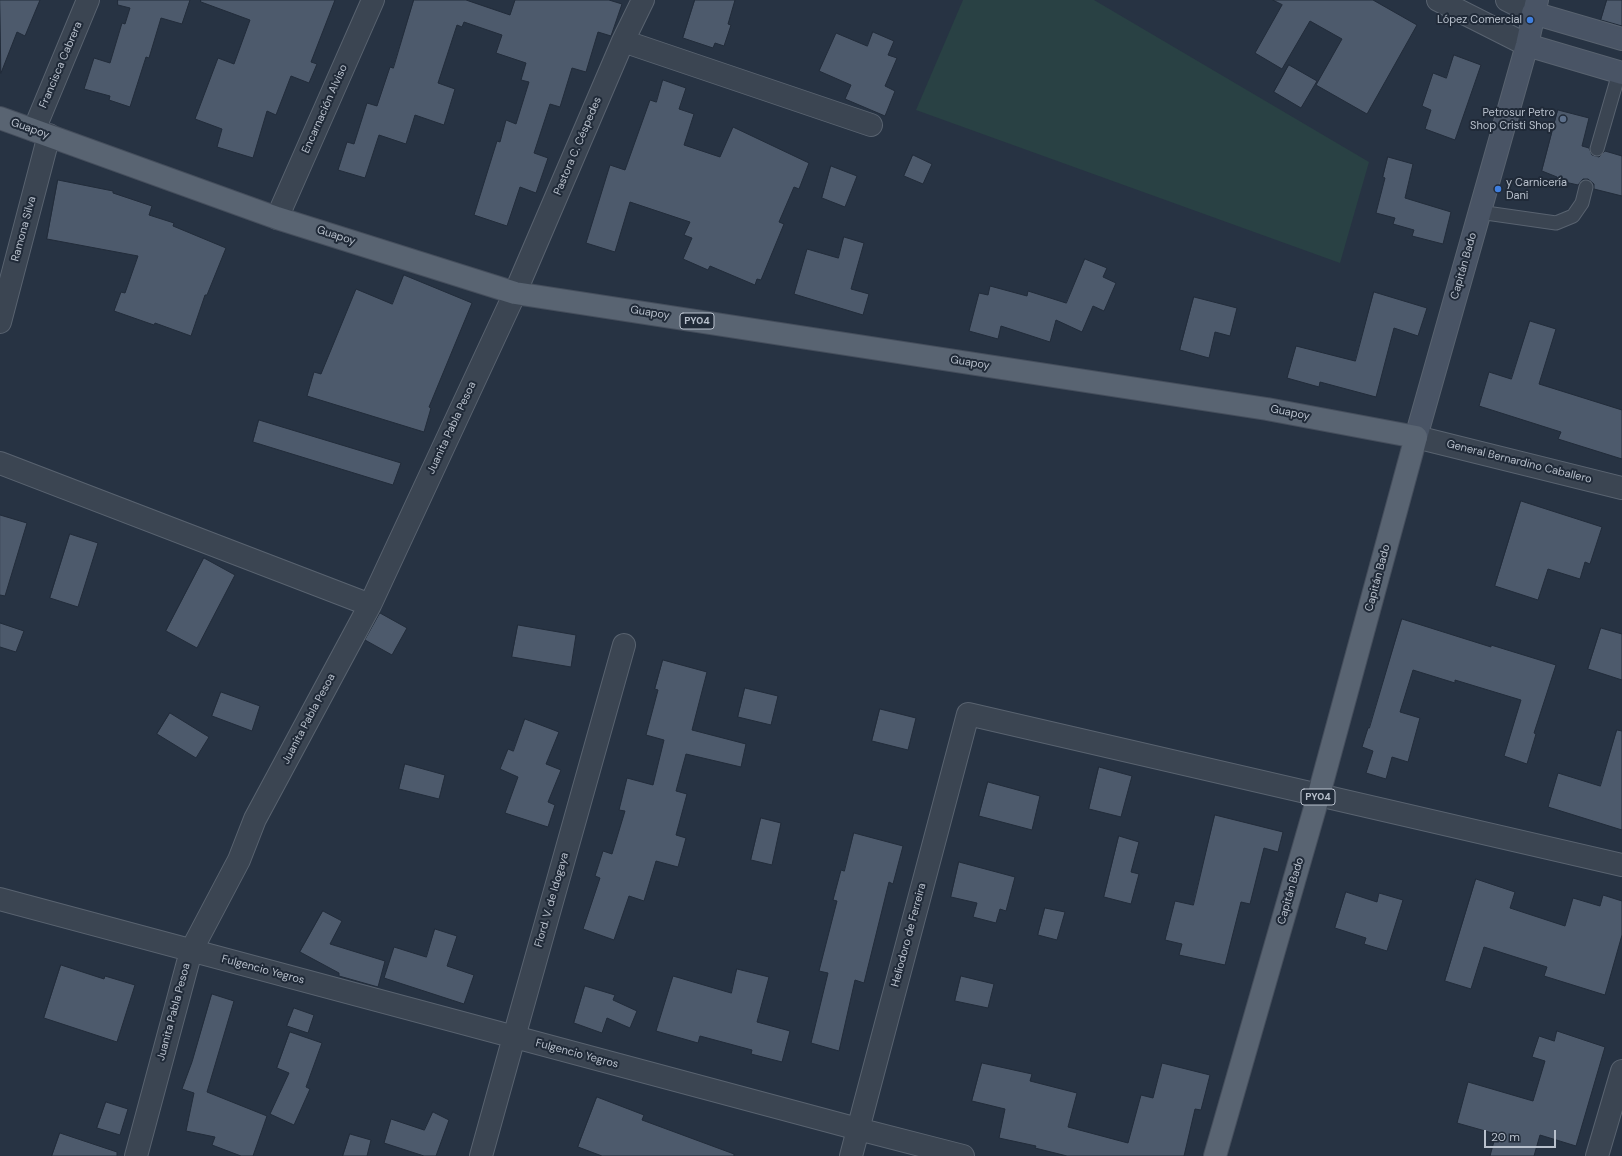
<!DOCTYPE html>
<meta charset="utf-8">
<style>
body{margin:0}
#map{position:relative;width:1622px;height:1156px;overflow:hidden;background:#273343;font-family:"DM Sans",sans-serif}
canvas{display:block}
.scale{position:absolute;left:1484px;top:1130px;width:72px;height:18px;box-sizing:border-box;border:2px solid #b8c0cc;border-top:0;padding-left:5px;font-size:12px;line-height:14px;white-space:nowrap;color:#b8c0cc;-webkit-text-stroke:3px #202a38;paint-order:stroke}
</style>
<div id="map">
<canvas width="1622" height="1156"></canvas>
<div class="scale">20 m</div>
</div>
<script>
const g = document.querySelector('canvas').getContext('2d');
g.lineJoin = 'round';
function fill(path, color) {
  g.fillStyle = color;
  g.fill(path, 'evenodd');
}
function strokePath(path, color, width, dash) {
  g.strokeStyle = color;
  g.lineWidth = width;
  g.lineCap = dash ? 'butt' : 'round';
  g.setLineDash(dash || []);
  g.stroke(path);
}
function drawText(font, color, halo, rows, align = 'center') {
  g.font = font + ' "DM Sans",sans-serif';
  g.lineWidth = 4;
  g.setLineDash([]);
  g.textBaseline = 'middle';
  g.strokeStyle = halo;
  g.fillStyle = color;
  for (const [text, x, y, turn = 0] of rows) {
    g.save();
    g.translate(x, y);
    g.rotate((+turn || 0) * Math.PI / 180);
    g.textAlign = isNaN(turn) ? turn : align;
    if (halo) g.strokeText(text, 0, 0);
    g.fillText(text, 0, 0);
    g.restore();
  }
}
fill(new Path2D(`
 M 963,0 L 1094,0 L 1369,162 L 1340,263 L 916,110 Z`), '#294144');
const building = new Path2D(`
 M 0,0 L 40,0 L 25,36 L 17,32 L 1,73 Z
 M 118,0 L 190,0 L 182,24 L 161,18 L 149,58 L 146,57 L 130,107 L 109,100 L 110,96 L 84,89 L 94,58 L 110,63 L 122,23 L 125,24 L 130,8 L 118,5 Z
 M 201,0 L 335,0 L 311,62 L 317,64 L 309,83 L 291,76 L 276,115 L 267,111 L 253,158 L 217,147 L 222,129 L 195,119 L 218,58 L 234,64 L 250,20 L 201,2 Z
 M 414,0 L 466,0 L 510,15 L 515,0 L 609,0 L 622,4 L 611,36 L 598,32 L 586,72 L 572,68 L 560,107 L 550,104 L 534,153 L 548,158 L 536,193 L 520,187 L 507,226 L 474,215 L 497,141 L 500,142 L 506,120 L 516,124 L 529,82 L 521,80 L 526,63 L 496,53 L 502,35 L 464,22 L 462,27 L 457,25 L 438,83 L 455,89 L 444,125 L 415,115 L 406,144 L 379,135 L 365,178 L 338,170 L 347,142 L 354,144 L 367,103 L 377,106 L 390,67 L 393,68 Z
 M 695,0 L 735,0 L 728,24 L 731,25 L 724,46 L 715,43 L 713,48 L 683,38 Z
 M 1273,0 L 1373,0 L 1417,25 L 1367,114 L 1316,85 L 1342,39 L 1310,21 L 1282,69 L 1255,53 L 1282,5 Z
 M 1607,0 L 1622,0 L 1622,26 L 1601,20 Z
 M 873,32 L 894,41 L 888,55 L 897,58 L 885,86 L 895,91 L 885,116 L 845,99 L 851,85 L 819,71 L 836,33 L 867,46 Z
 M 1454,55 L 1481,65 L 1455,140 L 1425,129 L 1431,110 L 1422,106 L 1433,73 L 1446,78 Z
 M 1289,65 L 1317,81 L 1301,108 L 1274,92 Z
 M 663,80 L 686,88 L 679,109 L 694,114 L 684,145 L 720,157 L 733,127 L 809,163 L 799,189 L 794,187 L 779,222 L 784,224 L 761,280 L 757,279 L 755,285 L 710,266 L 708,270 L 683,259 L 692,238 L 684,235 L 690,222 L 630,202 L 615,252 L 586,243 L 610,165 L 625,170 L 650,100 L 656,102 Z
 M 1558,110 L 1589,118 L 1582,146 L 1589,148 L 1592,155 L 1599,157 L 1605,151 L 1622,156 L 1622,196 L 1594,189 L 1594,184 L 1588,179 L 1583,179 L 1578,185 L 1556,180 L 1557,177 L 1542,171 Z
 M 913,155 L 932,164 L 923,184 L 904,176 Z
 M 1388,157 L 1413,164 L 1405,198 L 1451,212 L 1443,244 L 1412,236 L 1414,230 L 1393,224 L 1395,218 L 1376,213 L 1385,178 L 1383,177 Z
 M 831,166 L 857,176 L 845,207 L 822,198 Z
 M 58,180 L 113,191 L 113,193 L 152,206 L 149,215 L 174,223 L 173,226 L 226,248 L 207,295 L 205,295 L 191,336 L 155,323 L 154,325 L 114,311 L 121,292 L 125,293 L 138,256 L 47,239 Z
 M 844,237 L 864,243 L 851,289 L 869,294 L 863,315 L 794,294 L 807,249 L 838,258 Z
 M 1085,259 L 1107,268 L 1103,277 L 1116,283 L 1104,311 L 1093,306 L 1082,332 L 1056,320 L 1050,342 L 1001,326 L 998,339 L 969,331 L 979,293 L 988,295 L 990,286 L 1027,296 L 1028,291 L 1066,303 Z
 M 404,275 L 472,303 L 429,407 L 431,408 L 424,432 L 307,396 L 314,372 L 321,374 L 356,289 L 392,304 Z
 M 1374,292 L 1427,308 L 1418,336 L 1394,328 L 1376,397 L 1320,382 L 1319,387 L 1287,378 L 1296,346 L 1355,361 Z
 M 1194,297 L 1237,308 L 1230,336 L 1215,332 L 1209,358 L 1180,350 Z
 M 1530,321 L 1556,329 L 1539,384 L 1622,410 L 1622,459 L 1558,439 L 1561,432 L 1479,406 L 1489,372 L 1511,379 Z
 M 259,420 L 401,463 L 393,485 L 253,442 Z
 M 1521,501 L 1602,527 L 1590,564 L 1585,562 L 1580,579 L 1548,569 L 1538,600 L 1495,586 Z
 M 0,515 L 27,523 L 5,596 L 0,595 Z
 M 70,534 L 98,543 L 78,607 L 50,598 Z
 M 204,558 L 235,575 L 197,648 L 166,631 Z
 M 380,613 L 407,628 L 392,655 L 365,640 Z
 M 1402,619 L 1491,647 L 1491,645 L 1556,665 L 1534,733 L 1536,734 L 1527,764 L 1504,756 L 1521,700 L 1455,680 L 1455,683 L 1413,670 L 1400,712 L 1420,718 L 1408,762 L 1392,757 L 1386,779 L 1366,773 L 1373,751 L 1362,747 L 1368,728 L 1369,728 Z
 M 0,623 L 24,631 L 16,652 L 0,647 Z
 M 518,625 L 576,635 L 571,667 L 512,657 Z
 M 1601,628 L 1622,634 L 1622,680 L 1588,669 Z
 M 663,660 L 707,672 L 692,730 L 746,744 L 741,767 L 686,754 L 676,791 L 687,794 L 676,835 L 686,838 L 678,867 L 656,861 L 644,901 L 629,896 L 614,940 L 583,929 L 600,878 L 595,876 L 603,851 L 612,854 L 625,811 L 619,810 L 627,778 L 653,785 L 664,740 L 646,735 L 658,690 L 655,689 Z
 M 745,688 L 778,696 L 771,725 L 738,717 Z
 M 221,692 L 260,706 L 252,731 L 212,716 Z
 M 880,709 L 916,718 L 908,750 L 872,741 Z
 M 170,713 L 209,737 L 196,758 L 157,734 Z
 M 525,719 L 559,732 L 546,764 L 561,770 L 548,802 L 555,805 L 548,827 L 505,813 L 518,777 L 500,769 L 508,749 L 513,751 Z
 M 1617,730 L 1622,731 L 1622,830 L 1548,807 L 1558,773 L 1600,786 Z
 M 405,764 L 445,775 L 439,799 L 399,789 Z
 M 1099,767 L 1132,776 L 1121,817 L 1089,809 Z
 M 988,782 L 1040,796 L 1032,830 L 979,816 Z
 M 1215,815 L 1283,832 L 1278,852 L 1264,848 L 1250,904 L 1241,902 L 1225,965 L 1179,955 L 1182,944 L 1165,940 L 1175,901 L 1193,905 Z
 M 761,818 L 781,823 L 772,865 L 751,860 Z
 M 854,833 L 903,846 L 893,884 L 889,882 L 864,983 L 855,980 L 839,1051 L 811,1043 L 828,973 L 819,971 L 837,901 L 833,900 L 841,870 L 844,871 Z
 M 1119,836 L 1139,842 L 1131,872 L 1139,874 L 1131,904 L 1104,897 Z
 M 959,862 L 1015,877 L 1006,911 L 1000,909 L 996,923 L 973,917 L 977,903 L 951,897 Z
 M 1476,879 L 1515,892 L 1510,908 L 1565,926 L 1573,898 L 1600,906 L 1603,895 L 1622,901 L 1622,935 L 1605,995 L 1544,976 L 1547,967 L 1484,947 L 1471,989 L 1445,981 Z
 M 1346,892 L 1377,902 L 1379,893 L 1403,900 L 1387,951 L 1364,944 L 1366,938 L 1335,928 Z
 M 1045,908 L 1065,912 L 1057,940 L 1038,935 Z
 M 323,911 L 342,921 L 330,944 L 385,961 L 378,987 L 339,976 L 339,973 L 300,952 Z
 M 435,929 L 457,936 L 447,966 L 474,975 L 464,1004 L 384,978 L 394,947 L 426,957 Z
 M 61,965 L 104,979 L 105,976 L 135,985 L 117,1042 L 44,1018 Z
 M 737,969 L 769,977 L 757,1022 L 790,1031 L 782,1062 L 751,1054 L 752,1050 L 700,1036 L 698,1043 L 656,1031 L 673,976 L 731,993 Z
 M 961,976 L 994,984 L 988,1008 L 955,1001 Z
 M 585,986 L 615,995 L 613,1000 L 637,1011 L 630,1028 L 607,1018 L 602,1033 L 574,1023 Z
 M 212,994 L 234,1001 L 207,1092 L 267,1116 L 253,1156 L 241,1156 L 212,1145 L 215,1137 L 186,1131 L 194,1093 L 182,1089 L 192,1062 Z
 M 294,1008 L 314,1015 L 308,1033 L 287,1026 Z
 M 1557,1031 L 1605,1047 L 1576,1146 L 1540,1135 L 1534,1156 L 1490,1156 L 1496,1134 L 1457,1123 L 1468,1082 L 1533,1101 L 1545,1061 L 1532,1057 L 1539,1036 L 1554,1041 Z
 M 290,1032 L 322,1043 L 306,1087 L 310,1089 L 294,1125 L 270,1114 L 289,1073 L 277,1068 Z
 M 982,1063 L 1032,1074 L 1030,1081 L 1077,1093 L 1068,1127 L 1128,1143 L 1141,1095 L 1153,1098 L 1162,1063 L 1210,1075 L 1201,1110 L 1195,1109 L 1184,1156 L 1067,1156 L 1035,1148 L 1036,1146 L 999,1138 L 1005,1109 L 972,1101 Z
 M 597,1097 L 644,1115 L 642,1120 L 734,1154 L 734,1156 L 602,1156 L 578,1147 Z
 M 106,1102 L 128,1109 L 120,1135 L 97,1128 Z
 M 433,1112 L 449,1120 L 436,1156 L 424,1156 L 384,1143 L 391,1119 L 424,1130 Z
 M 60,1133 L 117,1152 L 117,1156 L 52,1156 Z
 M 350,1134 L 371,1140 L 367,1156 L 343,1156 Z`);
fill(building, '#4d5a6c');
strokePath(building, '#222c3a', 1);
const lane = new Path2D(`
 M 1597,149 L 1619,73
 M 1479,212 L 1556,223 L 1573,216 L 1582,203 L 1586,187`);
const street = new Path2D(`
 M 1438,0 L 1527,45
 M 1507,0 L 1533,13
 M 623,41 L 871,125
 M 34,130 L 88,0
 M 277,218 L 373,0
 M 0,322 L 49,135
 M 1416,437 L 1622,488
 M 0,463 L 370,605
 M 0,899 L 858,1129 L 963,1156
 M 136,1156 L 191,951 L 239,860 L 255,819 L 370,605 L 515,293 L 623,41 L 643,0
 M 481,1156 L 514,1037 L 624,645
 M 851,1156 L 968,714 L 1622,865
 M 1597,1156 L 1622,1071`);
const secondary = new Path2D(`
 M 1533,13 L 1622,39
 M 1527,45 L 1622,73
 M 1416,437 L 1527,45 L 1537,0`);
const primary = new Path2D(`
 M 0,118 L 277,218 L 515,293 L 1267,409 L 1416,437 L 1319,794 L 1215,1156`);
strokePath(lane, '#596370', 15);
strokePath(street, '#596370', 24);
strokePath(secondary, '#596370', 24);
strokePath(primary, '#454e5c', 24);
strokePath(lane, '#3b4552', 13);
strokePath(street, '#3b4552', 22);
strokePath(secondary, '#495465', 22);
strokePath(primary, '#596472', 22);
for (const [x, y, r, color] of [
 [1530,20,4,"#3f7fe0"],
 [1563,119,4,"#5c6f8a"],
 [1498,189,4,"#3f7fe0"]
]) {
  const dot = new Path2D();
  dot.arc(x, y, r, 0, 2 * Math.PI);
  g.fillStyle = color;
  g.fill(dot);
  strokePath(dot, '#202a38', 1.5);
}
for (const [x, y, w] of [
 [697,321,34],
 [1318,797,34]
]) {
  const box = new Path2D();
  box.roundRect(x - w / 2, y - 8, w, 16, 3);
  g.fillStyle = '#202a38';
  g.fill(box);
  strokePath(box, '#b8c0cc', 1);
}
drawText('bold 10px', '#b8c0cc', null, [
 ["PY04",697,321],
 ["PY04",1318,797]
]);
drawText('11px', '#b8c0cc', '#202a38', [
 ["López Comercial",1522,20],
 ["Petrosur Petro",1555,113],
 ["Shop Cristi Shop",1555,126],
 ["y Carnicería",1506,183,"left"],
 ["Dani",1506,196,"left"]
], 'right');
drawText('11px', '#b8c0cc', '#202a38', [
 ["Francisca Cabrera",61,65,-67],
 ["Encarnación Alviso",325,109,-66],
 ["Guapoy",30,129,20],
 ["Pastora C. Céspedes",578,146,-67],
 ["Ramona Silva",24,229,-75],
 ["Guapoy",336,236,18],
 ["Capitán Bado",1464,266,-74],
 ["Guapoy",650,313,9],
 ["Guapoy",970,363,9],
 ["Guapoy",1290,413,11],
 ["Juanita Pabla Pesoa",452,428,-65],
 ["General Bernardino Caballero",1519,462,14],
 ["Capitán Bado",1378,578,-75],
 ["Juanita Pabla Pesoa",309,719,-62],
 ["Capitán Bado",1291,891,-74],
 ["Flord. V. de Idogaya",552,900,-74],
 ["Heliodoro de Ferreira",909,935,-75],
 ["Fulgencio Yegros",263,970,15],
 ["Juanita Pabla Pesoa",174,1012,-75],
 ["Fulgencio Yegros",577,1054,15]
]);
</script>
